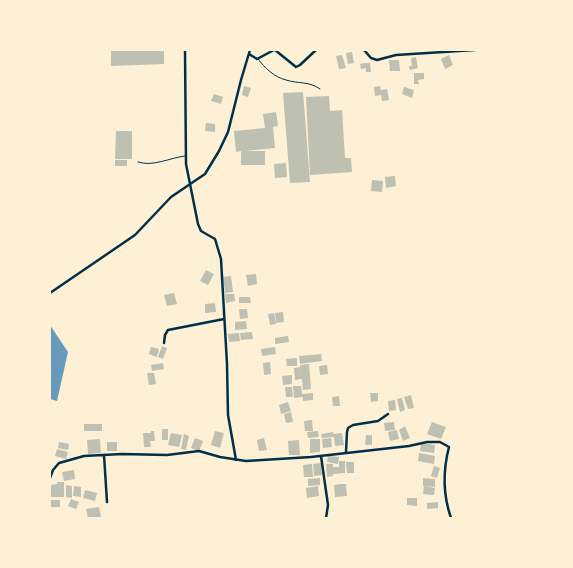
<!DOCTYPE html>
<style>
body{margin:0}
#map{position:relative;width:573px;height:568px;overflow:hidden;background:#fdf0d5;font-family:"Fira Sans Condensed",sans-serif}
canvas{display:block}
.frame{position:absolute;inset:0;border:51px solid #fdf0d5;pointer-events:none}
</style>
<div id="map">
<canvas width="573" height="568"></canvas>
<div class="frame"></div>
</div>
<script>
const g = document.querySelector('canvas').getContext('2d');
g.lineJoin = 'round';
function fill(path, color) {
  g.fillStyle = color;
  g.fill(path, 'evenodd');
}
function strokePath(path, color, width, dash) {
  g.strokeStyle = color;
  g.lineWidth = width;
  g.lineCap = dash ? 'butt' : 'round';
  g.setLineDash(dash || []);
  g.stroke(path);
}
fill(new Path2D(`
 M 50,325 L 68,352 L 57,401 L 50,399 Z`), '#669bbc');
fill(new Path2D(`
 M 111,50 L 164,50 L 164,64 L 111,66 Z
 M 352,52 L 354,63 L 348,64 L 346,53 Z
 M 342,55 L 346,68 L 339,69 L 336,56 Z
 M 449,55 L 453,65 L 445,69 L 441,59 Z
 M 416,57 L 418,68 L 410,70 L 409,66 L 412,66 L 411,58 Z
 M 389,60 L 399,60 L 400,71 L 390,71 Z
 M 365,63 L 370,63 L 371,72 L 366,72 L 366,68 L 361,69 L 360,64 Z
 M 414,73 L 424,73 L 424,79 L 418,80 L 419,84 L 414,84 Z
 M 244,86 L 251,88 L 248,97 L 242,95 Z
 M 380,86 L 381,90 L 387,89 L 389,100 L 382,101 L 381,95 L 375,96 L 374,87 Z
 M 404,87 L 414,90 L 412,98 L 402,94 Z
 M 303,92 L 310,182 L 290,183 L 283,93 Z
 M 214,94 L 223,97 L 221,104 L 211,101 Z
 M 329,96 L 330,111 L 342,110 L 345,158 L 351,158 L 352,172 L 310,175 L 306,97 Z
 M 276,112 L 278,126 L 273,127 L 275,148 L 245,151 L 265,151 L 265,165 L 241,165 L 241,151 L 236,152 L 234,131 L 265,128 L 263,114 Z
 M 206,123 L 215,124 L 215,132 L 205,131 Z
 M 116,131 L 132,131 L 132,159 L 115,159 Z
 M 115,160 L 127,160 L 127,166 L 115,166 Z
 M 286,163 L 287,177 L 275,178 L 274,164 Z
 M 395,176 L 396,186 L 386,188 L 385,177 Z
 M 372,180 L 383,181 L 382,192 L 371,191 Z
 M 206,270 L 214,274 L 208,285 L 200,281 Z
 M 256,274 L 257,284 L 248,286 L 246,275 Z
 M 231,276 L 233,292 L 225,293 L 223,277 Z
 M 174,293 L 177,304 L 167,306 L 164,295 Z
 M 225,294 L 234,294 L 235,301 L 226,303 Z
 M 239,297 L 250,297 L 251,303 L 239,303 Z
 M 215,303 L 216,312 L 205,313 L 205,304 Z
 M 239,309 L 247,309 L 248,318 L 240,319 Z
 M 283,312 L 284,322 L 276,323 L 275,313 Z
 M 274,313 L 276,324 L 270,325 L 268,314 Z
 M 246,321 L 247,329 L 235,330 L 235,322 Z
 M 252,332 L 253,339 L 241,340 L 240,333 Z
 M 239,333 L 240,341 L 229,342 L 228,334 Z
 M 288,336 L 289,342 L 275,344 L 275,338 Z
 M 162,346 L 167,348 L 163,359 L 158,357 Z
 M 151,347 L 159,349 L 157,357 L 149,354 Z
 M 275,347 L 276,354 L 262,356 L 261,349 Z
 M 321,354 L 322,361 L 300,364 L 299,356 Z
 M 297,358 L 297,366 L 287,366 L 286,359 Z
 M 270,362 L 271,374 L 264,375 L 263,363 Z
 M 163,363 L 164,369 L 152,371 L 151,365 Z
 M 309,364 L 311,389 L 303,390 L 302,379 L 295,380 L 294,368 L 300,367 L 301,376 L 300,365 Z
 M 327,365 L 328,374 L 320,375 L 319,366 Z
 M 147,373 L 154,373 L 156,384 L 149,385 Z
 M 292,375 L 292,384 L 283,385 L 282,376 Z
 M 293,386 L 301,386 L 302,394 L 313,393 L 313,400 L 303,401 L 303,397 L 294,398 Z
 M 285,387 L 292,387 L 293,397 L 286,397 Z
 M 370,393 L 378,393 L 378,401 L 371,402 Z
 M 411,395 L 414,408 L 408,409 L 404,397 Z
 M 339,396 L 340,406 L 333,406 L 332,397 Z
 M 402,398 L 405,410 L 400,412 L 397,399 Z
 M 395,400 L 396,410 L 389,411 L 388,401 Z
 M 288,402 L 291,411 L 281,414 L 279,405 Z
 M 291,412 L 293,422 L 286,423 L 284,414 Z
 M 312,420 L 313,431 L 305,431 L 304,421 Z
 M 394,422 L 395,430 L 385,431 L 384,423 Z
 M 432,422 L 446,427 L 441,439 L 427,434 Z
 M 84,424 L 102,424 L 102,431 L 84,431 Z
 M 405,426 L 410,438 L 403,441 L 399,430 Z
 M 162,429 L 168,429 L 168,440 L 162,440 Z
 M 397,430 L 399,439 L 390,441 L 388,432 Z
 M 151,431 L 154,431 L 155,441 L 150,441 L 151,447 L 144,447 L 143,433 L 151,433 Z
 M 215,431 L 224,433 L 220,448 L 211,445 Z
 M 318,431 L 319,437 L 308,438 L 307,432 Z
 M 333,432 L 333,434 L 342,433 L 344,445 L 335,446 L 334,437 L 322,438 L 321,434 Z
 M 171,433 L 182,435 L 179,447 L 168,445 Z
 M 184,434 L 189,436 L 186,450 L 181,449 Z
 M 366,435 L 372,435 L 372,445 L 365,445 Z
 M 195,438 L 203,441 L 199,451 L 191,448 Z
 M 264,438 L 267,450 L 259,451 L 257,440 Z
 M 331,438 L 332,447 L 323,448 L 322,439 Z
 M 100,439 L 101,453 L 88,454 L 87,440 Z
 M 310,439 L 320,439 L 320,452 L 310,453 Z
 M 299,440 L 300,455 L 289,455 L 288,441 Z
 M 59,442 L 69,444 L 68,450 L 58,448 Z
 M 107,442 L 117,442 L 117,451 L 107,451 Z
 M 421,443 L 435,445 L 434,453 L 420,451 Z
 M 57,449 L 68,452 L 66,459 L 55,456 Z
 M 419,453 L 435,456 L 434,464 L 418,461 Z
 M 328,456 L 339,457 L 338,464 L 327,462 Z
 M 339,461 L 345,461 L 345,473 L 333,474 L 333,476 L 327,477 L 326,464 L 333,464 L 333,467 L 339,467 Z
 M 346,462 L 354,462 L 354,473 L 347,473 Z
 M 321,463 L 322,475 L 314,476 L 313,464 Z
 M 312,464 L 313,477 L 304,477 L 303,465 Z
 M 434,466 L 440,468 L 437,478 L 431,476 Z
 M 74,470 L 75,479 L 64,481 L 62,472 Z
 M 320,478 L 320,485 L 308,486 L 308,479 Z
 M 423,478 L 435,479 L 435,487 L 423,486 Z
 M 57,482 L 64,482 L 64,497 L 50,497 L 50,485 L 57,484 Z
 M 341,484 L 346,484 L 347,496 L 335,497 L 334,485 Z
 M 66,485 L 72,486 L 72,498 L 66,497 Z
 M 74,486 L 81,487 L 81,497 L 73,496 Z
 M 318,486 L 319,496 L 307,498 L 306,488 Z
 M 424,486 L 435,488 L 434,495 L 423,494 Z
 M 85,490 L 97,493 L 95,501 L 83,498 Z
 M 407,498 L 417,498 L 417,506 L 407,505 Z
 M 71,499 L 79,502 L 76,509 L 68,506 Z
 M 51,500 L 60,500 L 60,507 L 51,507 Z
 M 438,502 L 438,508 L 427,509 L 427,503 Z
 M 99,507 L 101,517 L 88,518 L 86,509 Z`), '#bec0b2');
strokePath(new Path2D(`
 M 258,59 C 265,68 274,77 286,80 C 299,84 309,81 320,89
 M 138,162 C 153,167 169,158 185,156`), '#003049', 1);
strokePath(new Path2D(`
 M 185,50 L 186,164 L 198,224 L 201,231 L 215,239 L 221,259 L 227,364 L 228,415 L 236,460
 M 275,50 L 296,67 L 300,65 L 316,50
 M 364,50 L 371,58 L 377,60 L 396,55 L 475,50
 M 249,54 L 257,59 L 274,50
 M 50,293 L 135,235 L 171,197 L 205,174 L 219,151 L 228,132 L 241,80 L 250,50
 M 164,343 L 165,335 L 168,330 L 224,319
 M 346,452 L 347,432 L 348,428 L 353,425 L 378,421 L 388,414
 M 104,455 L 107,502
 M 321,456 L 328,505 L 326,518
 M 50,478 L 53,470 L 59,463 L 84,456 L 122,454 L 167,455 L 199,451 L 220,457 L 246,461 L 311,457 L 409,446 L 427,442 L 440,442 L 449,447 C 443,470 443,495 451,518`), '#003049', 2.5);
</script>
